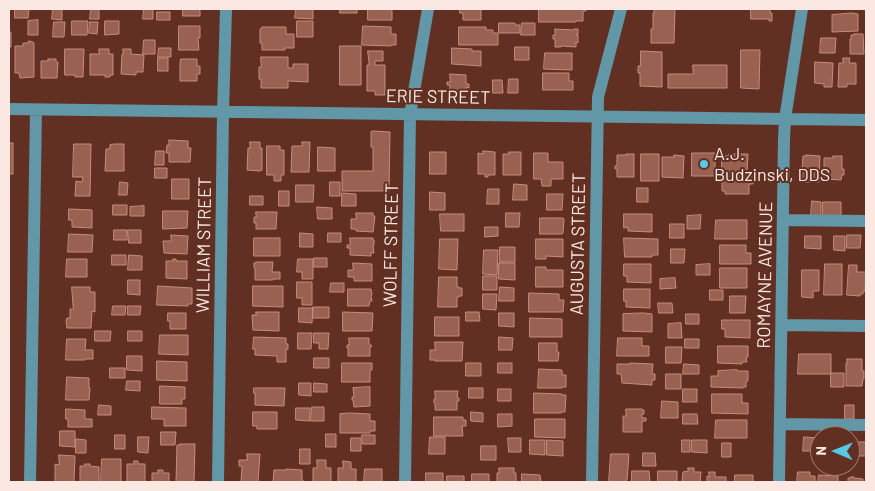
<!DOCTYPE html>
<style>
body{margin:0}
#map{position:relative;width:875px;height:491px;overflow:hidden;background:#623022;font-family:Barlow,sans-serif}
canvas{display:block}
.frame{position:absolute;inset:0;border:10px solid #fbe8e2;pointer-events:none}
.north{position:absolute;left:810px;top:426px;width:50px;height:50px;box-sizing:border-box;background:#623022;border:1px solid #9f7a6f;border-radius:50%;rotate:271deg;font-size:14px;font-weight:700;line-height:20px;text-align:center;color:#fbe8e2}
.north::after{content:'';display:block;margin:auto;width:18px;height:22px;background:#59c8e4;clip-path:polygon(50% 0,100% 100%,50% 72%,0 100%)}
</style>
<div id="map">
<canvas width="875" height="491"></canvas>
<div class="frame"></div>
<div class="north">N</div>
</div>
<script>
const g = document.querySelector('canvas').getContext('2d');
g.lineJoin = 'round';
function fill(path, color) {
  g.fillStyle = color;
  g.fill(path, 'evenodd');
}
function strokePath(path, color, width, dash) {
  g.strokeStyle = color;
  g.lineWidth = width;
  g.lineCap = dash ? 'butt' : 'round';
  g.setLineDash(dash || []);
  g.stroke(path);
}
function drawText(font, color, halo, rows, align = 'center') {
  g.font = font + ' Barlow,sans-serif';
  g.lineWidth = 4;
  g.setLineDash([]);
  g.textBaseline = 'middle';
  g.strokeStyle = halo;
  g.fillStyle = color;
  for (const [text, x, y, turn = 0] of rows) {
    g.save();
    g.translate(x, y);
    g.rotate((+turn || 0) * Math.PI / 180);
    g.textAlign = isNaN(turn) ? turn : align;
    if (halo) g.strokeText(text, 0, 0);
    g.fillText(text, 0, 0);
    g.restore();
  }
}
const building = new Path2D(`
 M 15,9 L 29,9 L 28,18 L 15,18 Z
 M 53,9 L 62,9 L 62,20 L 52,19 Z
 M 91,9 L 99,9 L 99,19 L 90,19 Z
 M 144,9 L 153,9 L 153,19 L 143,19 Z
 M 183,9 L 200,9 L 200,16 L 183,16 Z
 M 296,9 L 313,9 L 313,19 L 295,18 Z
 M 340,9 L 357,9 L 357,13 L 340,13 Z
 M 368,9 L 392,9 L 392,20 L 368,20 Z
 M 460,9 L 481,9 L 481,20 L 463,20 L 463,13 L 460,13 Z
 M 539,9 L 586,9 L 586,11 L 583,11 L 583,21 L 576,21 L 576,22 L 539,22 Z
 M 654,9 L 675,9 L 674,43 L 651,43 L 651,29 L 653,29 L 653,13 L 654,13 Z
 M 751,9 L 770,9 L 770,13 L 772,13 L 772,21 L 769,21 L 769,19 L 751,19 Z
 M 157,12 L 170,12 L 170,20 L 157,20 Z
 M 852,13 L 858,14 L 858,31 L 832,32 L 832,15 Z
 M 38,20 L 38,35 L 28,35 L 28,21 Z
 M 72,21 L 88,21 L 87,35 L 72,35 Z
 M 105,21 L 119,21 L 119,34 L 105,35 Z
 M 297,21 L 313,21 L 313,37 L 297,37 Z
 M 54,22 L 65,22 L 64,37 L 53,37 Z
 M 90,22 L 98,22 L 97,34 L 89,33 Z
 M 499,23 L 515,23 L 515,25 L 520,25 L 520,33 L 499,33 Z
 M 522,23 L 535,23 L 535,35 L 521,35 Z
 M 179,26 L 200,26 L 200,38 L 198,38 L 199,50 L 179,50 Z
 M 363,26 L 391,27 L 391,34 L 396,34 L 396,45 L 391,45 L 391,46 L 362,45 Z
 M 262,27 L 286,27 L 286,34 L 294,34 L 294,48 L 285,48 L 285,50 L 262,50 L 262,43 L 260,43 L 260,29 L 262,28 Z
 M 459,27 L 486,27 L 486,30 L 493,30 L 493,33 L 498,33 L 498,45 L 459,45 Z
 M 555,29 L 574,30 L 574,29 L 578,29 L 578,34 L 576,35 L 578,35 L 578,43 L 576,42 L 576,47 L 561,46 L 561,47 L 555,47 L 555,39 L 553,39 L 553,35 L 555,35 Z
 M 9,32 L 11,32 L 11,47 L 9,47 Z
 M 854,34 L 863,34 L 864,54 L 850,54 L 850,39 L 851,39 L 851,35 L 854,35 Z
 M 821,38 L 836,38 L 835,53 L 820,53 Z
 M 144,40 L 155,40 L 155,54 L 143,54 Z
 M 29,41 L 33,42 L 34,43 L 34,77 L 20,78 L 19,73 L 15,73 L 15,46 L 23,46 L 23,43 L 28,43 Z
 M 340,46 L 361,46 L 361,85 L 340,85 Z
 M 515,47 L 529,47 L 529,60 L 515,60 Z
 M 159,48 L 171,48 L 171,57 L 158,57 Z
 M 452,48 L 472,49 L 472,51 L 481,51 L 481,66 L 452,64 Z
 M 65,49 L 84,49 L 83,77 L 75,77 L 75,75 L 65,75 Z
 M 99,49 L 109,49 L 109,54 L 113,54 L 113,75 L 110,75 L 110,77 L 105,77 L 105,75 L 90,75 L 90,54 L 99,54 Z
 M 123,49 L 131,49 L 131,54 L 144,55 L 143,72 L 136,72 L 136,75 L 121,74 L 122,54 L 123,54 Z
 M 741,50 L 760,50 L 759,89 L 741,88 Z
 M 368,51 L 383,51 L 383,61 L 375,61 L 375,65 L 385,65 L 385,95 L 375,95 L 375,91 L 367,91 L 367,65 L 369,65 Z
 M 641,51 L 662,52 L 662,87 L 640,86 L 640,73 L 638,73 L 638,66 L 640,66 Z
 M 545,53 L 572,53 L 572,70 L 544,69 Z
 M 261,57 L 288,57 L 288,68 L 293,68 L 293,64 L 308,64 L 308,82 L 288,81 L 288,88 L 261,88 L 261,79 L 259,79 L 259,67 L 261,67 Z
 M 158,58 L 168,58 L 168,71 L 158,71 Z
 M 843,58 L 850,58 L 849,63 L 856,63 L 856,84 L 847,84 L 847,87 L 838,87 L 839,63 L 843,63 Z
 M 48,59 L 56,59 L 56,62 L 58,62 L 57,78 L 41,78 L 41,61 L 48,61 Z
 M 181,59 L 197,59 L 197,66 L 200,66 L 200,74 L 197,74 L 197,81 L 180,81 L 180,64 Z
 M 815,62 L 833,63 L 832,87 L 824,87 L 824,84 L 815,83 Z
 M 693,65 L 727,65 L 727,88 L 668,88 L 668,74 L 693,74 Z
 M 543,73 L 569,73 L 569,81 L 573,81 L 573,90 L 543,90 Z
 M 450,74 L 466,75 L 466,84 L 469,84 L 469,88 L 466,87 L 466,93 L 449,92 L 450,85 L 447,85 L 447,82 L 450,82 Z
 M 509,79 L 518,79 L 518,93 L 508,93 Z
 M 493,80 L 502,80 L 503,93 L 493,93 Z
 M 373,131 L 390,132 L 389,191 L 342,191 L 342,171 L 373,171 L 373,147 L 371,147 L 371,132 Z
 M 169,140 L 188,141 L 188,148 L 191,148 L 190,162 L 169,162 L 169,153 L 166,153 L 167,145 L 169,145 Z
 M 250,142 L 260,142 L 260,148 L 262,148 L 262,170 L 260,171 L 247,170 L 248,148 L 250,148 Z
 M 302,142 L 310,142 L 309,172 L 291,172 L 292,146 L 302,146 Z
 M 9,143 L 13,143 L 13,174 L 9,174 Z
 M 74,144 L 91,144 L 90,196 L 75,196 L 76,181 L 82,182 L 83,177 L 73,177 Z
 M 115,144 L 124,144 L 124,171 L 105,171 L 106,149 L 110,149 L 110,145 Z
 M 267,146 L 280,146 L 280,150 L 284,150 L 284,175 L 281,175 L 281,181 L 274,181 L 274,175 L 267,175 Z
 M 318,147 L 335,148 L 335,171 L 318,171 Z
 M 156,151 L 164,151 L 164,165 L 155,165 Z
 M 483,151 L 495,152 L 495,175 L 488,175 L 488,177 L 485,177 L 485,174 L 478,174 L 478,153 L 483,154 Z
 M 430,152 L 446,152 L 446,174 L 430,174 Z
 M 509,152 L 521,152 L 521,175 L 503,175 L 503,154 L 509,154 Z
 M 534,153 L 548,153 L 548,162 L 563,162 L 563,179 L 551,179 L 551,186 L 542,186 L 541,179 L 534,179 Z
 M 692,153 L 715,153 L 715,176 L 692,176 Z
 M 626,154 L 634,154 L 634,177 L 617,177 L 617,169 L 615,169 L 615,166 L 617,166 L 617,155 L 626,155 Z
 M 641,154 L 659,154 L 659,181 L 641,181 Z
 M 729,154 L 748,154 L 747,172 L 749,172 L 749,176 L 753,175 L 753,184 L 749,184 L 749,194 L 725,194 L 725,191 L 722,191 L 722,178 L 725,179 L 725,177 L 721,177 L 722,156 L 729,156 Z
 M 674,155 L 684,156 L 683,178 L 662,177 L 662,157 L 674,157 Z
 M 806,155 L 820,156 L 819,182 L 801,182 L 803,156 L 806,156 Z
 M 833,156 L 842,156 L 842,169 L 844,169 L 844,175 L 842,175 L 841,180 L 824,179 L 824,158 L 833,158 Z
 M 155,168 L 167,168 L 167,178 L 155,178 Z
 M 172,179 L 189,179 L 189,199 L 172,199 Z
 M 120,182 L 128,183 L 127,195 L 119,195 Z
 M 330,182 L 340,182 L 340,196 L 330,196 Z
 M 514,184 L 527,185 L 527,200 L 513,200 Z
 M 296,185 L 314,185 L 313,202 L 296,202 Z
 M 637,188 L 648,188 L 648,202 L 637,202 Z
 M 488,189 L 499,189 L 499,204 L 487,204 Z
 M 279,191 L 289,191 L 289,206 L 279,206 Z
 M 430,192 L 445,193 L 445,210 L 430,210 Z
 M 342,193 L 356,194 L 356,206 L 342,206 Z
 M 547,194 L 563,194 L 562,210 L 547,210 Z
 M 250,196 L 263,196 L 263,205 L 250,205 Z
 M 812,201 L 821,202 L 821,216 L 811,216 Z
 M 823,202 L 841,202 L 841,216 L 823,216 Z
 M 113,205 L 127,205 L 127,215 L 113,215 Z
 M 144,206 L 144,216 L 130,216 L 130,207 Z
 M 317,207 L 332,208 L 332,219 L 318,219 Z
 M 69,209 L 92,210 L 92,228 L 72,227 L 72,220 L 69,220 Z
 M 163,211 L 188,211 L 187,228 L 163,229 Z
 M 256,212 L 277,212 L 276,229 L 256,229 L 256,223 L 254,223 L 254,217 L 256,217 Z
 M 356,213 L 373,213 L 373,216 L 375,216 L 373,232 L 356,231 L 356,229 L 351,229 L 351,219 L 356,219 Z
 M 506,213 L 520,213 L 519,227 L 506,227 Z
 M 440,214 L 464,214 L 464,231 L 441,231 Z
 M 624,214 L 652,214 L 652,232 L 628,231 L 628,227 L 624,228 Z
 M 701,215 L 700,229 L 687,229 L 687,216 Z
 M 540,218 L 563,218 L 564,220 L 563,233 L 562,234 L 540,234 Z
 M 716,220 L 747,220 L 747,239 L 715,239 Z
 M 670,224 L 684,224 L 684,238 L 670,238 Z
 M 485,227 L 498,227 L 498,236 L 485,237 Z
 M 114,230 L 127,230 L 127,240 L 114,240 Z
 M 128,230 L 141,230 L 141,243 L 129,243 Z
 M 300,233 L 313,234 L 313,247 L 300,247 Z
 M 328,233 L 341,233 L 341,242 L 328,242 Z
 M 69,234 L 93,235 L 92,252 L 68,252 Z
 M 171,235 L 188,236 L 187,254 L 164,253 L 163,241 L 171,241 Z
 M 847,235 L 861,235 L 860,248 L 847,248 Z
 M 805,236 L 821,236 L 821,249 L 805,248 Z
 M 834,236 L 845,236 L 845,251 L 834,250 Z
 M 254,238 L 280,238 L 280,256 L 254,256 Z
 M 350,238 L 373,238 L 373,240 L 374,240 L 374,245 L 373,245 L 374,253 L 371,253 L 371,256 L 350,255 L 350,248 L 347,248 L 347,245 L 350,245 Z
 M 624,238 L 658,239 L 658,255 L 652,255 L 652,257 L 625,257 Z
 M 440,239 L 458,239 L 457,270 L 439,269 Z
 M 536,239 L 563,239 L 563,257 L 546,256 L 546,259 L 536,259 Z
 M 720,245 L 746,245 L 746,253 L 751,253 L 751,264 L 720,264 Z
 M 500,247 L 515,247 L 515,262 L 500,262 Z
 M 671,249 L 685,249 L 684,263 L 671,263 Z
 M 484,250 L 498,250 L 497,275 L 483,274 Z
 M 112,255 L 126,255 L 126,265 L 112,265 Z
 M 129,255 L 142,256 L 142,270 L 128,270 Z
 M 314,258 L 327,258 L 327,267 L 314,267 Z
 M 67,259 L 87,259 L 87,277 L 66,277 Z
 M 173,259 L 176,259 L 176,261 L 187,261 L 187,279 L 166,278 L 166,261 L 173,261 Z
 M 298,259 L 313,259 L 313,279 L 302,279 L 302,272 L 297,272 Z
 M 256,262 L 273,262 L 272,272 L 280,272 L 280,279 L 273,279 L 273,280 L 255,280 L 255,268 L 254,268 L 254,263 L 256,263 Z
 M 353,263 L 372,264 L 372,281 L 354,281 L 354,277 L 348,277 L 348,270 L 353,270 Z
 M 499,263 L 515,263 L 515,280 L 499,279 Z
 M 624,264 L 651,264 L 651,283 L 627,282 L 627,276 L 624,276 Z
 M 710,264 L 710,275 L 696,275 L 696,265 Z
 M 825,264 L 842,264 L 842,295 L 824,295 Z
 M 849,265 L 857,265 L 857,272 L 866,272 L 865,291 L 863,291 L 863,294 L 860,294 L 860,296 L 847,295 Z
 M 536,267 L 546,267 L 546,270 L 563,270 L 563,287 L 536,287 Z
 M 720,268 L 747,268 L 747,288 L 720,288 Z
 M 802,270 L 819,270 L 819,291 L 813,291 L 813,298 L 802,297 Z
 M 483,276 L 497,276 L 497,290 L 483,290 Z
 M 439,277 L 457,277 L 457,287 L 459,287 L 459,288 L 462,288 L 462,296 L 459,296 L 459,297 L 457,297 L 457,307 L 438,307 Z
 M 675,278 L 676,288 L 660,289 L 660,279 Z
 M 128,280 L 140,280 L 140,295 L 128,294 Z
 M 297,282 L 312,282 L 312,305 L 302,305 L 302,298 L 297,298 Z
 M 331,283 L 344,283 L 344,292 L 330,292 Z
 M 158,286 L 192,288 L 192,304 L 188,304 L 188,306 L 157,305 Z
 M 253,286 L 283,286 L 283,307 L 253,306 Z
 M 72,287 L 90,287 L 90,292 L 95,292 L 95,312 L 92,311 L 91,328 L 67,328 L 66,321 L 67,318 L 70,318 L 70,309 L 73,309 Z
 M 500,287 L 514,288 L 514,301 L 499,301 Z
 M 348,289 L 371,289 L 372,295 L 371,296 L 372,301 L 370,301 L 369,306 L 348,306 Z
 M 624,289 L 650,289 L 650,308 L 626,307 L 626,301 L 624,301 Z
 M 710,290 L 723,290 L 723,300 L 710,300 Z
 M 529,293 L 559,294 L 559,300 L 564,300 L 563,312 L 529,312 Z
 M 483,294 L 497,294 L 496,310 L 483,309 Z
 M 730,296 L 746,296 L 745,313 L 730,313 Z
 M 658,303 L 672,303 L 673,313 L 659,313 Z
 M 113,306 L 126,306 L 125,315 L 112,315 Z
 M 128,306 L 141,306 L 140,315 L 128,315 Z
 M 313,307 L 329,307 L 329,318 L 313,318 Z
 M 299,308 L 313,308 L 312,323 L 299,322 Z
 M 256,312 L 279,312 L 279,331 L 253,330 L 252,315 L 256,315 Z
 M 343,312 L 373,313 L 372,331 L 343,331 Z
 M 466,312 L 479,312 L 480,321 L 466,321 Z
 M 168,313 L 186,313 L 186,329 L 170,329 L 170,321 L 168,321 Z
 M 499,313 L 514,313 L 514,327 L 499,326 Z
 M 644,313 L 652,314 L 652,332 L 623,331 L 623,314 Z
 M 686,314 L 699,314 L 699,324 L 686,324 Z
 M 435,317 L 459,317 L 459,336 L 435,336 Z
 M 530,318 L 562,319 L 562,337 L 530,337 Z
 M 722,320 L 750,320 L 750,338 L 725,337 L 725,329 L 722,329 Z
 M 681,323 L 682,338 L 668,338 L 668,324 Z
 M 95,331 L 111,331 L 110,341 L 95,341 Z
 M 128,331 L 142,331 L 142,341 L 128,341 Z
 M 298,333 L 312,333 L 311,349 L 298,349 Z
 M 314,333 L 329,333 L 328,349 L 319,349 L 319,343 L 314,343 Z
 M 160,335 L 188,335 L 188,355 L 159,354 Z
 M 254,337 L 286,338 L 286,344 L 288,344 L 288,349 L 286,349 L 286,362 L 277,362 L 277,356 L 255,355 L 255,349 L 253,349 Z
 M 499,337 L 513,338 L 512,350 L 499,350 Z
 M 349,338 L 369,338 L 369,344 L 372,346 L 370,348 L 370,356 L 348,356 L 348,348 L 347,348 L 347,345 L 349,345 Z
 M 618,338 L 642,338 L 642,346 L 649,346 L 649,356 L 617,356 Z
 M 67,339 L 86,339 L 85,350 L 93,350 L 93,359 L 85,359 L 85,360 L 66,360 Z
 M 685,339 L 699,339 L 699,348 L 685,348 Z
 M 435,342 L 463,342 L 462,361 L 435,361 L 435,360 L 430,360 L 430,350 L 435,350 Z
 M 539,343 L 557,343 L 557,352 L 559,352 L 558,361 L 539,361 Z
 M 718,346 L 748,346 L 748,357 L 746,357 L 747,362 L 742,362 L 742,364 L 718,363 Z
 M 666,347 L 682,347 L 681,363 L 666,363 Z
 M 799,354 L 831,354 L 831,374 L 798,374 Z
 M 127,356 L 142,356 L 142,371 L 127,370 Z
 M 314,358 L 329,358 L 329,368 L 314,368 Z
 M 847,359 L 862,359 L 862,371 L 864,371 L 864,379 L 863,379 L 862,386 L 846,386 L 846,363 L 847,363 Z
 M 157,361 L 187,362 L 187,381 L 157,380 Z
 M 342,363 L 372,363 L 372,370 L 370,370 L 370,382 L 342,382 Z
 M 466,363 L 481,363 L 481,376 L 466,376 Z
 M 498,363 L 512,363 L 512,373 L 498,373 Z
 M 630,363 L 653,364 L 652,374 L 655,374 L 655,380 L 652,380 L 652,385 L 622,383 L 621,374 L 617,374 L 617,364 L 630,364 Z
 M 684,364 L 699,365 L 699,374 L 683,374 Z
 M 110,368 L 125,368 L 125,378 L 110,378 Z
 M 539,369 L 562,370 L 562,375 L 566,375 L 566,387 L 562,387 L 562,388 L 538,388 Z
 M 737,370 L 737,371 L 748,371 L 748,381 L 746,381 L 746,387 L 742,387 L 743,388 L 711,387 L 711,376 L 718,376 L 718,371 Z
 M 831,373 L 844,373 L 844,387 L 831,387 Z
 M 666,374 L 681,374 L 681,389 L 666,389 Z
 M 67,377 L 89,378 L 89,388 L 90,388 L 89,400 L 66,400 Z
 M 127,381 L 140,381 L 140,391 L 126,390 Z
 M 299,383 L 311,383 L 311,396 L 299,395 Z
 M 314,383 L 327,384 L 327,392 L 314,392 Z
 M 160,386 L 185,387 L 185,399 L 182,399 L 182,404 L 160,404 Z
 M 370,387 L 370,406 L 354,407 L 353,400 L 352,400 L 352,397 L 354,397 L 353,388 Z
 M 254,388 L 285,388 L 284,406 L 255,405 L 255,393 L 254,393 Z
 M 469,388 L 483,388 L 483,398 L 469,398 Z
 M 498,389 L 511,389 L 511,401 L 498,401 Z
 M 683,389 L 697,389 L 697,402 L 683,402 Z
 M 435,391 L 458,391 L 457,398 L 459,398 L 459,401 L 457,401 L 457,410 L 435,410 L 435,403 L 434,403 L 434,399 L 435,399 Z
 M 534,393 L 562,394 L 562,395 L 566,395 L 565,412 L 561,412 L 561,413 L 534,413 Z
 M 712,394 L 742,394 L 742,403 L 748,403 L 748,414 L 712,413 Z
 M 662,401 L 678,402 L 678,418 L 661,418 Z
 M 99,405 L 111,406 L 111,415 L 98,415 Z
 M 845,405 L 854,405 L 854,419 L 845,419 Z
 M 152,407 L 186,408 L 186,426 L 164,426 L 164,419 L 152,419 Z
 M 312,407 L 324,407 L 324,421 L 311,421 Z
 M 296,408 L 310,408 L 310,421 L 296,420 Z
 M 66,409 L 85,410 L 85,419 L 92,419 L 92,427 L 68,427 L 68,419 L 66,419 Z
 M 626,409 L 642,409 L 642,410 L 644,410 L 644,414 L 642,414 L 642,418 L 646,418 L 646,421 L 642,421 L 642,432 L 623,432 L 623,416 L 626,416 Z
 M 253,412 L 277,412 L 277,429 L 257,429 L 257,426 L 253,426 Z
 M 471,412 L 483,413 L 483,422 L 471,421 Z
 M 351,413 L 370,414 L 370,421 L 375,421 L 375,431 L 370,431 L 370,433 L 340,433 L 340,414 Z
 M 498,414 L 512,414 L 512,426 L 498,427 Z
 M 683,414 L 697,414 L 698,424 L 683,424 Z
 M 434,417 L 463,417 L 463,420 L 466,420 L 466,426 L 462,426 L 463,436 L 434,436 Z
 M 535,419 L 565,419 L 565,438 L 535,437 Z
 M 716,420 L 747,420 L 747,438 L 715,438 Z
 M 60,431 L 75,431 L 75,447 L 60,446 Z
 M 161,432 L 176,432 L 175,445 L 161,445 Z
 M 326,434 L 336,434 L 336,447 L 326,447 Z
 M 115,435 L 125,435 L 125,449 L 115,449 Z
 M 362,435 L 375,435 L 375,444 L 363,444 Z
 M 138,437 L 149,437 L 148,453 L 138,452 Z
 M 430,437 L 445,437 L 445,454 L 429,454 Z
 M 804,437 L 818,438 L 818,451 L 803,451 Z
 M 351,438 L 361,438 L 361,451 L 351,451 Z
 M 508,438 L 521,438 L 521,452 L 509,452 Z
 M 76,439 L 86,440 L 86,453 L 76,453 Z
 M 530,440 L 545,440 L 545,455 L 530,454 Z
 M 547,440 L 563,441 L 563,456 L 547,455 Z
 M 682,440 L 690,440 L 690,452 L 682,452 Z
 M 692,440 L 707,440 L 707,453 L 692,452 Z
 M 858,442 L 866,442 L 866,456 L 857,456 Z
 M 722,443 L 731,443 L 731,457 L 722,457 Z
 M 180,444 L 195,444 L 194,482 L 176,482 L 177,445 L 180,445 Z
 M 481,446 L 496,446 L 496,460 L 481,460 Z
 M 300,449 L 310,449 L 310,464 L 300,464 Z
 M 643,453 L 655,453 L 656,466 L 643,466 Z
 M 247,454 L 260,454 L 258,482 L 241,482 L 242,466 L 239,466 L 239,460 L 247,460 Z
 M 611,454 L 629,454 L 627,480 L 626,480 L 626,482 L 609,482 Z
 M 59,455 L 75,456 L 74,482 L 55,482 L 55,464 L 59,465 Z
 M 102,459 L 121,459 L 121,482 L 101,482 Z
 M 317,460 L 326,460 L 326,468 L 331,468 L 331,482 L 313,482 L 313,468 L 317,468 Z
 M 134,461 L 138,461 L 138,464 L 145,464 L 145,482 L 127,482 L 127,464 L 134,464 Z
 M 343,461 L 351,462 L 351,469 L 356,469 L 356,482 L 338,482 L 338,468 L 343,468 Z
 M 85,464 L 90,464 L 90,466 L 99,467 L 99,482 L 80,482 L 80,466 L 85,466 Z
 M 499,468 L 514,468 L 514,473 L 516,473 L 516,482 L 497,482 L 497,473 L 499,473 Z
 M 688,468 L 694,468 L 694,472 L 701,472 L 700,482 L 682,482 L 683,472 L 688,471 Z
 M 286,469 L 302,470 L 302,480 L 303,480 L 303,482 L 273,482 L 274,470 L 286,470 Z
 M 365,469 L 382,469 L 382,482 L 364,482 Z
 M 158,470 L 163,470 L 163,473 L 169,473 L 169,482 L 152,482 L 152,473 L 158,473 Z
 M 632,471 L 649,471 L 650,482 L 632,482 Z
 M 658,471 L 677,471 L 677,482 L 658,482 Z
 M 709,472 L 715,472 L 715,477 L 726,477 L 726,482 L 707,482 L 707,476 L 709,477 Z
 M 798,472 L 810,472 L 810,476 L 815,476 L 815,482 L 797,482 Z
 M 426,473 L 443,473 L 443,482 L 426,482 Z
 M 472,474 L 489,474 L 489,482 L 472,482 Z
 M 522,474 L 540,475 L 541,482 L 522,482 Z
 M 735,475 L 753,475 L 753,481 L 755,482 L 735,482 Z
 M 819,475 L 838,476 L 838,482 L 818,482 Z
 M 447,476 L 464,476 L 464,482 L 447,482 Z
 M 851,477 L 854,477 L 854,478 L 863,479 L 863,482 L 843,482 L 848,482 L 848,478 L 851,478 Z`);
fill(building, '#986151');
strokePath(building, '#c78c7b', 1);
strokePath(new Path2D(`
 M 9,109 L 866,120
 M 783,220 L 866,221
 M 782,325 L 866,326
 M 780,424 L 866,425
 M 30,482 L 36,110
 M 218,482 L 223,112 L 226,9
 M 405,482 L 410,115 L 428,9
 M 592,482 L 598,97 L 621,9
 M 779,482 L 784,139 L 785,119 L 802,9`), '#6197a6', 12);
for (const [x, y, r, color] of [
 [704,164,5,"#59c8e4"]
]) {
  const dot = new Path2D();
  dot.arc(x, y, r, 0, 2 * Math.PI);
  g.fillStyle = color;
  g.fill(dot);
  strokePath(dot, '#623022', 2);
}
drawText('18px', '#fbe8e2', '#623022', [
 ["ERIE STREET",438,97,1],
 ["AUGUSTA STREET",578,244,-89],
 ["WILLIAM STREET",204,245,-89],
 ["WOLFF STREET",391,245,-89],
 ["ROMAYNE AVENUE",765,275,-89]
]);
drawText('18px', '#fbe8e2', '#623022', [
 ["A.J.",714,154],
 ["Budzinski, DDS",714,175]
], 'left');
</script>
